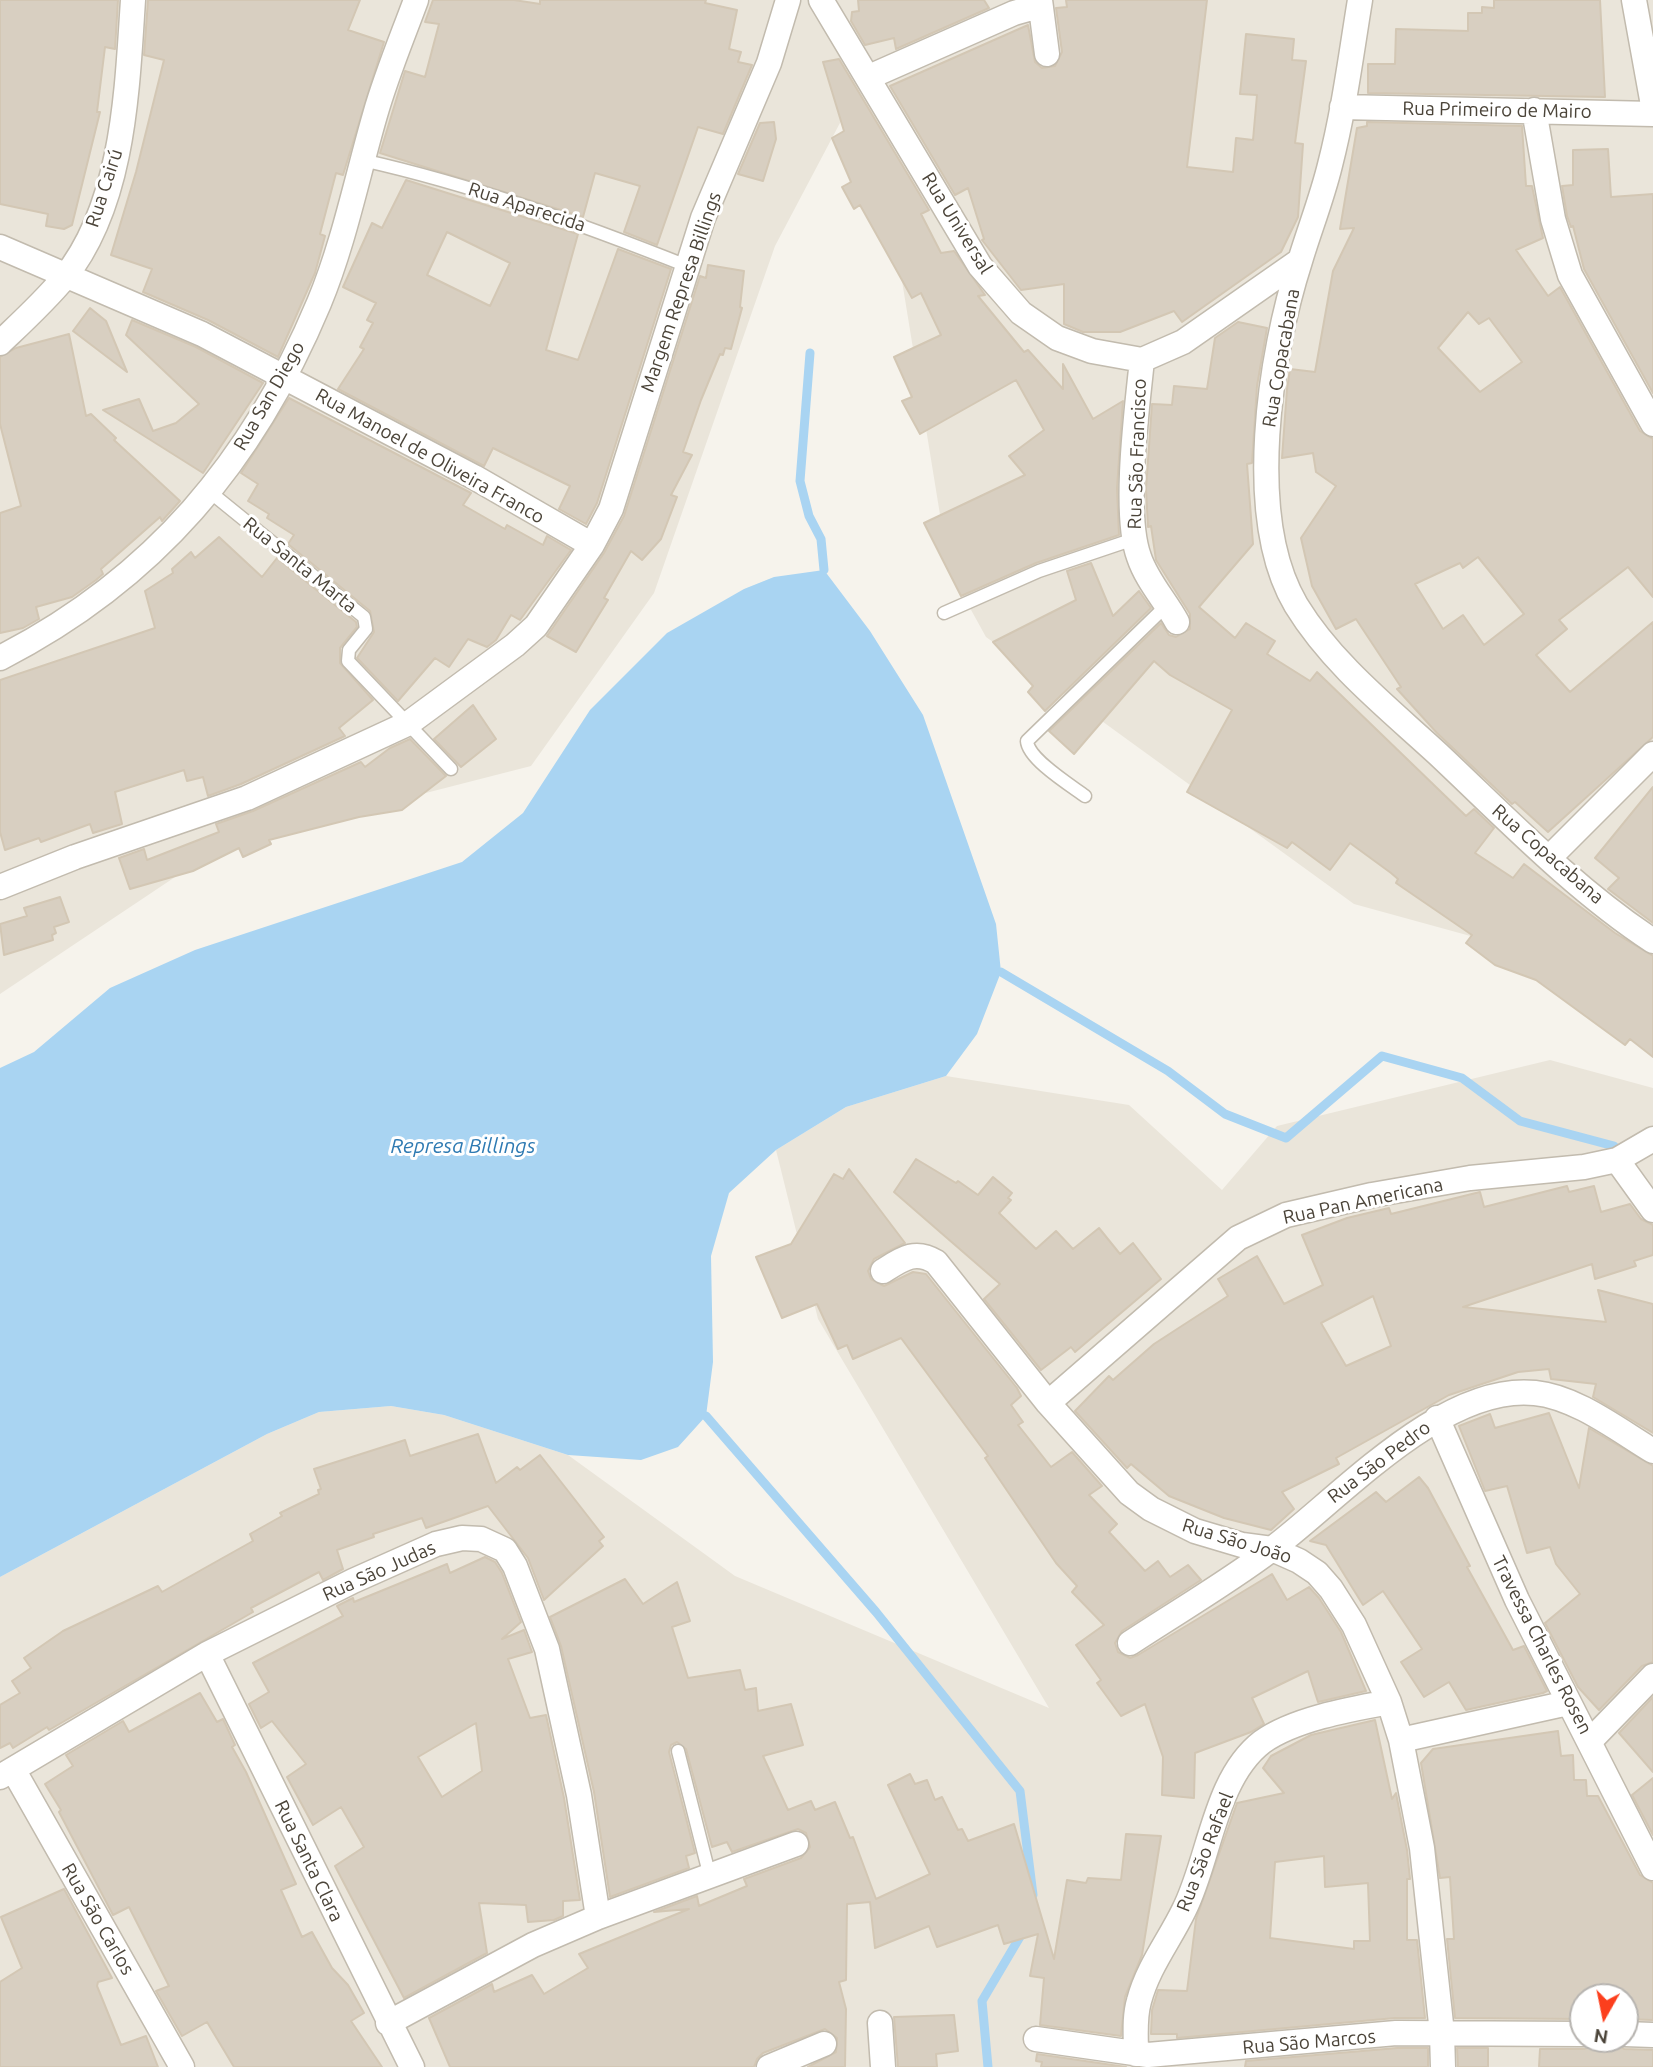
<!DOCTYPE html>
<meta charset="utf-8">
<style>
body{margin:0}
#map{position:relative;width:1653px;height:2067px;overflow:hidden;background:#f6f3ec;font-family:Ubuntu,sans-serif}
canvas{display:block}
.north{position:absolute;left:1569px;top:1983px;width:70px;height:70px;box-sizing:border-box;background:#fff;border:2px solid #b7b4b0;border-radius:50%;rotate:189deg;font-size:19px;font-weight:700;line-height:28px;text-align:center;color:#4b4439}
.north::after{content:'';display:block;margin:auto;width:24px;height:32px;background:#fc3f1d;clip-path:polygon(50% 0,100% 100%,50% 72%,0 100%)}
</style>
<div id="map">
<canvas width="1653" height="2067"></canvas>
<div class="north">N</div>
</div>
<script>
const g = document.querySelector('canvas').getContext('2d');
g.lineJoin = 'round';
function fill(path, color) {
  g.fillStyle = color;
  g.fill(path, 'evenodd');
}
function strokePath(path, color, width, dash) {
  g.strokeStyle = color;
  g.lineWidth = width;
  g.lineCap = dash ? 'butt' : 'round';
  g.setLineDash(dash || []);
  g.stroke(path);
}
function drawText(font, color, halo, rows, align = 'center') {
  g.font = font + ' Ubuntu,sans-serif';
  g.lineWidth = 6;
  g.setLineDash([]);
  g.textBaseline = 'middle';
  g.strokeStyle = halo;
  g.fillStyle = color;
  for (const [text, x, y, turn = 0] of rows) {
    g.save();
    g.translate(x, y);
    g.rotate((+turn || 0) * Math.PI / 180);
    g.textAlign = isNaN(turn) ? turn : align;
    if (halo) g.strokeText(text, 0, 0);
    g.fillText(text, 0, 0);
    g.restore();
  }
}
fill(new Path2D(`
 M 0,0 L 1653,0 L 1653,993 L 1634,981 L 1354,904 L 986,637 L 949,570 L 890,207 L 841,121 L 775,246 L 654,593 L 531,766 L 223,845 L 0,994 Z
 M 1550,1060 L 1653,1088 L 1653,2067 L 0,2067 L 0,1577 L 267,1434 L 319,1412 L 391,1406 L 444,1415 L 568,1455 L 735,1576 L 1049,1708 L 818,1319 L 776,1150 L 846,1107 L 946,1076 L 1129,1105 L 1222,1190 L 1277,1126 ZM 1583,1997 L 1625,1997 L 1625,2039 L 1583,2039 Z`), '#eae5da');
fill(new Path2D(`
 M 824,570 L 870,631 L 923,715 L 996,924 L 1001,972 L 977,1034 L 946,1076 L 846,1107 L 776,1150 L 729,1193 L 711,1256 L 713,1362 L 706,1416 L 678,1447 L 641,1460 L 568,1455 L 444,1415 L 391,1406 L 319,1412 L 267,1434 L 0,1577 L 0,1068 L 34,1052 L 110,988 L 195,950 L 462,862 L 523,813 L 590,710 L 667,633 L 744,589 L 774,577 Z`), '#a9d4f2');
strokePath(new Path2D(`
 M 810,353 L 800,481 L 809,516 L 821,539 L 824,570
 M 1001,972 L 1168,1071 L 1225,1114 L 1286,1138 L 1382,1056 L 1462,1078 L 1520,1121 L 1614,1146
 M 706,1416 L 876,1612 L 1020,1791 L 1033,1895
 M 988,2067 L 982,2001 L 1024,1930`), '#a9d4f2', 9);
const building = new Path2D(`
 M 0,0 L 118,0 L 115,49 L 105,47 L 97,112 L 100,112 L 72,225 L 64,229 L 46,226 L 48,214 L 0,204 Z
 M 148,0 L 360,0 L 348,30 L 384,42 L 343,175 L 336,173 L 320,234 L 325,236 L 315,273 L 278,357 L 208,320 L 143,292 L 152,269 L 111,255 L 136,172 L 164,60 L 144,55 Z
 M 433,0 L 514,0 L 540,4 L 540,0 L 706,0 L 705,3 L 737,10 L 729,49 L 741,52 L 738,62 L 752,65 L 723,134 L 698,127 L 657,245 L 624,232 L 640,186 L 595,173 L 583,217 L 380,153 L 405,71 L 425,77 L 439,24 L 425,22 Z
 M 858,0 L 984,0 L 989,8 L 896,49 L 894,38 L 865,45 L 851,21 L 852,12 L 859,11 Z
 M 1066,0 L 1207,0 L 1187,167 L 1233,172 L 1236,138 L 1253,140 L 1257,95 L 1240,94 L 1246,34 L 1294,39 L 1292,60 L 1306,61 L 1295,143 L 1303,144 L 1298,217 L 1281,252 L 1182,322 L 1174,311 L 1120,332 L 1083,332 L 1064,324 L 1064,284 L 1021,290 L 982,240 L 984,239 L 968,188 L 955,195 L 890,86 L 1028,25 L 1035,62 L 1042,68 L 1055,66 L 1062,52 L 1056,8 L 1067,7 Z
 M 1494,0 L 1600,0 L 1605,97 L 1368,93 L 1368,64 L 1395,64 L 1396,29 L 1468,31 L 1468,13 L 1482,13 L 1482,7 L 1494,8 Z
 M 839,59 L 929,210 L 921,214 L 941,253 L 954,251 L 985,295 L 978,296 L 1024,352 L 1028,350 L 1063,389 L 1063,364 L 1093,419 L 1123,401 L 1117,488 L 1119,535 L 1036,563 L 961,596 L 924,523 L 1025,475 L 1009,456 L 1044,430 L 1016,380 L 920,434 L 902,401 L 912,397 L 894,357 L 941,335 L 921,293 L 912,298 L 860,205 L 854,209 L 842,187 L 851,182 L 832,138 L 844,131 L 823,62 Z
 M 774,122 L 776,139 L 763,181 L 738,174 L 760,123 Z
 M 1367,122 L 1522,126 L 1526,186 L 1532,186 L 1543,238 L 1516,250 L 1548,296 L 1560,287 L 1640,431 L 1653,439 L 1653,597 L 1628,567 L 1559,620 L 1567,629 L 1536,655 L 1570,692 L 1653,622 L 1653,737 L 1548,832 L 1515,802 L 1512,804 L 1437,733 L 1397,689 L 1401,687 L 1356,619 L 1336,629 L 1312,586 L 1301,538 L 1336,486 L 1316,472 L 1313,453 L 1282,458 L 1287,389 L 1290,369 L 1315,372 L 1333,271 L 1354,228 L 1340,229 L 1357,128 L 1367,126 ZM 1468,312 L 1479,324 L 1489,318 L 1522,362 L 1480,392 L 1438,348 ZM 1478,557 L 1524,614 L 1484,645 L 1463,615 L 1443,629 L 1415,584 L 1460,563 L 1463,568 Z
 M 1608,149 L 1611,197 L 1653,194 L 1653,393 L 1584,269 L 1573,226 L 1571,227 L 1567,216 L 1562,186 L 1573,185 L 1573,150 Z
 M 406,180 L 578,234 L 546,350 L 578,360 L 618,249 L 671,269 L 597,503 L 586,524 L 559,509 L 570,486 L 493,448 L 484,466 L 338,389 L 364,349 L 360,347 L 373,323 L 367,320 L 376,303 L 343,287 L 372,223 L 382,228 ZM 447,232 L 510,263 L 490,306 L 427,275 Z
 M 708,265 L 744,271 L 740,307 L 742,308 L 731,349 L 725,348 L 723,355 L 720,354 L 701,400 L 683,452 L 692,455 L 671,495 L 677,497 L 661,539 L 642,560 L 631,551 L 604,598 L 608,600 L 576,652 L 547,636 L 604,553 L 624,516 L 700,276 L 706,278 Z
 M 90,308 L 106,321 L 127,372 L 73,331 Z
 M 132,320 L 196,347 L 263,383 L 203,473 L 103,410 L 139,399 L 153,431 L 176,423 L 199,404 L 126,335 Z
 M 1238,322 L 1267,328 L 1257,386 L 1252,463 L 1247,464 L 1253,544 L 1199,607 L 1235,638 L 1246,623 L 1275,641 L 1267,654 L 1310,681 L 1317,672 L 1466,816 L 1474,809 L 1494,828 L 1475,853 L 1513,878 L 1524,864 L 1615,933 L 1653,956 L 1653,1057 L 1630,1039 L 1625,1045 L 1536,980 L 1495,965 L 1466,943 L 1472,935 L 1396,883 L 1398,879 L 1391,873 L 1350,843 L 1330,870 L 1292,842 L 1287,848 L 1187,792 L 1232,710 L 1170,675 L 1154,661 L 1074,754 L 1049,731 L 1161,623 L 1169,635 L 1176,637 L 1190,629 L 1190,614 L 1156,560 L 1151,526 L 1148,527 L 1146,489 L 1152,404 L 1172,405 L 1174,386 L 1207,389 L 1215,338 Z
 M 69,334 L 86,416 L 91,414 L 116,438 L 114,440 L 180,501 L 162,521 L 160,517 L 101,569 L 103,574 L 96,580 L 72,597 L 36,607 L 39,619 L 23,628 L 0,633 L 0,513 L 21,506 L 0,424 L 0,357 L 16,348 Z
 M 289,398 L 471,493 L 463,505 L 505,529 L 507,525 L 543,545 L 547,536 L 571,550 L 520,620 L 511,615 L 496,640 L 487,647 L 468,639 L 449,667 L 435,658 L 398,701 L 357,658 L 374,632 L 370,611 L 288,544 L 294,535 L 267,518 L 269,514 L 248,501 L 258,484 L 241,473 Z
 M 219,537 L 262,577 L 277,558 L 356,622 L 357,627 L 340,648 L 340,663 L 373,700 L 339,728 L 345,736 L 241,784 L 208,796 L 203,777 L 187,781 L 184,770 L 115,792 L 122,824 L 93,833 L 90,824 L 41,842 L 39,838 L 5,850 L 0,832 L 0,680 L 155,628 L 145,591 L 173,573 L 172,569 L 191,552 L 195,558 Z
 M 1091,563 L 1113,616 L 1139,591 L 1151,608 L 1045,711 L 1028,692 L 1033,686 L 993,642 L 1076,600 L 1067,571 Z
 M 473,705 L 496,739 L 461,767 L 434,739 Z
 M 410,739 L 446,776 L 402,810 L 359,817 L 269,840 L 271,844 L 243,857 L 239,848 L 193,871 L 130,889 L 119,858 L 144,849 L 147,860 L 219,832 L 216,824 L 253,811 L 361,762 L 365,767 L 390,748 Z
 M 1653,787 L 1653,923 L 1608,889 L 1619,878 L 1595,858 Z
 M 60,897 L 69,922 L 54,927 L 56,933 L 52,935 L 53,940 L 4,955 L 0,924 L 27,916 L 24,908 Z
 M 916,1159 L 956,1183 L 958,1181 L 978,1195 L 993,1177 L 1012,1193 L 1008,1198 L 1011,1200 L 999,1213 L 1036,1249 L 1056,1231 L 1073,1249 L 1099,1228 L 1120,1254 L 1133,1243 L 1161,1279 L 1075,1352 L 1071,1347 L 1041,1370 L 984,1299 L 1000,1284 L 894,1192 Z
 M 849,1169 L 905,1243 L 874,1259 L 868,1271 L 871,1279 L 884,1286 L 913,1272 L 926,1274 L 1017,1388 L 1021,1396 L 1011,1405 L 1023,1422 L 1018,1425 L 1051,1467 L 1072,1452 L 1102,1486 L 1089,1495 L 1117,1524 L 1109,1532 L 1145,1571 L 1158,1561 L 1170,1577 L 1188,1565 L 1201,1580 L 1122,1631 L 1115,1643 L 1118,1652 L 1130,1658 L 1138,1655 L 1272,1574 L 1287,1600 L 1309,1587 L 1319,1598 L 1341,1632 L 1366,1691 L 1318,1702 L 1308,1671 L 1252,1698 L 1264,1724 L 1251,1732 L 1195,1753 L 1194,1798 L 1162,1795 L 1163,1757 L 1145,1704 L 1121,1716 L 1097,1683 L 1101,1680 L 1076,1645 L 1104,1625 L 1072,1592 L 1077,1586 L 1056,1563 L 985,1458 L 988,1456 L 901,1338 L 853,1359 L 847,1345 L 838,1349 L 817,1304 L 782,1318 L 756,1257 L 791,1244 L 834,1174 L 843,1179 Z
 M 1567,1186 L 1569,1192 L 1594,1186 L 1601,1212 L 1630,1204 L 1641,1219 L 1653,1225 L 1653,1255 L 1634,1261 L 1636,1266 L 1595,1279 L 1592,1264 L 1463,1307 L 1606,1322 L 1598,1290 L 1653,1304 L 1653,1433 L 1593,1397 L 1596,1384 L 1551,1379 L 1549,1369 L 1518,1372 L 1449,1395 L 1336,1458 L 1339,1464 L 1282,1492 L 1294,1509 L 1271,1530 L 1224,1518 L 1169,1496 L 1131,1464 L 1127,1468 L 1075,1411 L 1109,1376 L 1113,1380 L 1154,1344 L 1228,1296 L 1218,1279 L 1257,1256 L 1284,1304 L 1323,1285 L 1302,1235 L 1347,1218 L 1389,1208 L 1391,1214 L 1480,1192 L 1484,1207 ZM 1373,1296 L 1391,1346 L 1346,1366 L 1321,1323 Z
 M 1549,1413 L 1579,1488 L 1589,1428 L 1653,1466 L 1653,1662 L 1642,1666 L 1599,1710 L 1578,1687 L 1545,1623 L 1580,1594 L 1556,1564 L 1550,1547 L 1527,1553 L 1507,1486 L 1485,1491 L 1459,1426 L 1490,1414 L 1495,1428 Z
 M 478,1434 L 496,1483 L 517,1467 L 520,1470 L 540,1455 L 604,1537 L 599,1541 L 603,1546 L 544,1600 L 528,1558 L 488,1506 L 426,1528 L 422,1518 L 373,1534 L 374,1537 L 337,1550 L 343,1569 L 323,1580 L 319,1572 L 251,1608 L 253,1612 L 49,1730 L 47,1727 L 13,1748 L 10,1743 L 0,1748 L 0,1705 L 20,1693 L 12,1681 L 31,1668 L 24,1658 L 63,1631 L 158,1586 L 162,1592 L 253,1541 L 250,1534 L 282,1516 L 280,1513 L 319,1494 L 318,1490 L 321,1489 L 314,1469 L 405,1440 L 410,1456 Z
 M 1419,1477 L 1428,1488 L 1470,1566 L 1467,1567 L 1513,1650 L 1524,1646 L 1547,1691 L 1543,1693 L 1466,1710 L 1449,1682 L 1424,1697 L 1401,1662 L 1422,1649 L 1383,1591 L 1363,1605 L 1326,1545 L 1310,1541 L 1376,1492 L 1386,1502 Z
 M 485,1557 L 495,1562 L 502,1573 L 521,1622 L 502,1639 L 524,1630 L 532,1652 L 508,1659 L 530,1718 L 546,1715 L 564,1798 L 580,1900 L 563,1901 L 563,1916 L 554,1920 L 528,1922 L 526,1905 L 479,1903 L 487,1953 L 404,1998 L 335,1866 L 364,1847 L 341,1807 L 313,1825 L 287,1777 L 306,1764 L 272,1721 L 261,1728 L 249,1704 L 269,1692 L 253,1663 L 343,1616 L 337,1606 L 353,1598 L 354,1602 L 447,1564 L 450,1573 ZM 476,1723 L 482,1771 L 442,1797 L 418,1757 Z
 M 625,1579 L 643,1604 L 677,1582 L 690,1621 L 672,1627 L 688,1678 L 740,1670 L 745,1690 L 756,1688 L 758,1711 L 791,1704 L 803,1745 L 763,1756 L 788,1810 L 811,1801 L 815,1810 L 835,1802 L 850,1838 L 853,1837 L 876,1899 L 930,1874 L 888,1785 L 910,1774 L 915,1784 L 927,1780 L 935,1800 L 942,1797 L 958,1830 L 962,1829 L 968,1841 L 1014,1824 L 1054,1959 L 1067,1880 L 1086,1883 L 1088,1878 L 1121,1880 L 1126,1834 L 1161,1836 L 1142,1955 L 1125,1997 L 1121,2036 L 1040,2025 L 1044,1978 L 1030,1976 L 1038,1934 L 1004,1944 L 998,1925 L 937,1947 L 929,1926 L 875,1948 L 870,1902 L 847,1904 L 846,1980 L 839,1982 L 846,2009 L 845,2067 L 808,2067 L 836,2052 L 837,2038 L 825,2029 L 763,2053 L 757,2059 L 754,2067 L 450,2067 L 429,2018 L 492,1984 L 494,1992 L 532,1975 L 544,1994 L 588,1968 L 579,1954 L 689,1909 L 654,1912 L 697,1896 L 699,1906 L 747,1886 L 744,1879 L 801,1858 L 810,1847 L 806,1833 L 798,1829 L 732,1852 L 727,1842 L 712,1847 L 686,1749 L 677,1742 L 671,1745 L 669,1752 L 695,1853 L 686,1856 L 689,1868 L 610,1897 L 594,1792 L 561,1646 L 550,1617 Z
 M 200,1693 L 217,1722 L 223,1719 L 235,1745 L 232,1747 L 246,1772 L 296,1884 L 281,1890 L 302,1937 L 312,1932 L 332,1968 L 348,1985 L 364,2013 L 351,2021 L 382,2067 L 234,2067 L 207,2022 L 182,2036 L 156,1991 L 169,1986 L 129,1907 L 113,1915 L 59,1812 L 61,1810 L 45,1784 L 73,1766 L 66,1755 L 123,1721 L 129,1732 Z
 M 1653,1697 L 1653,1772 L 1619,1733 Z
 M 1375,1720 L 1392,1799 L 1396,1793 L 1407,1850 L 1410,1879 L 1407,1879 L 1407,1940 L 1417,1940 L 1425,2018 L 1395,2018 L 1177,2038 L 1177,2034 L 1151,2034 L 1152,2010 L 1158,1990 L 1187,1991 L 1196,1919 L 1237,1803 L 1284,1793 L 1263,1768 L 1271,1756 L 1311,1735 ZM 1324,1856 L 1325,1887 L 1368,1883 L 1370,1941 L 1354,1941 L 1354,1949 L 1270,1938 L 1275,1862 Z
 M 1558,1731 L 1561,1756 L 1573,1755 L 1574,1780 L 1586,1780 L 1587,1796 L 1598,1796 L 1640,1875 L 1653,1883 L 1653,2020 L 1625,2019 L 1625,1997 L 1583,1997 L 1583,2019 L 1455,2018 L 1447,1939 L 1454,1939 L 1450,1877 L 1440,1878 L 1421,1763 L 1433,1749 Z
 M 1653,1778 L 1653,1835 L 1632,1795 Z
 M 64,1889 L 112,1978 L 98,1982 L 97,1986 L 121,2045 L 146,2036 L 158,2067 L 0,2067 L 0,1982 L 22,1968 L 1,1917 Z
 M 954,2015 L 958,2051 L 936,2054 L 937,2067 L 898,2067 L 894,2017 Z
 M 1597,2039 L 1611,2039 L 1624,2049 L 1653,2050 L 1653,2067 L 1539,2067 L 1540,2049 L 1584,2049 L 1591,2047 Z
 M 1397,2048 L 1428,2048 L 1428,2067 L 1245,2067 L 1246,2061 Z
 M 1457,2048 L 1488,2048 L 1488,2067 L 1458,2067 Z
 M 1037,2054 L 1126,2067 L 1041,2067 L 1042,2062 L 1036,2061 Z`);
fill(building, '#d8cfc1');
strokePath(building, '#d3c7b4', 2);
const service = new Path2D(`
 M 362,160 C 474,185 581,224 687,266
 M 210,492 L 364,617 L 366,629 L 349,650 L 348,661 L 451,769
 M 944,613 L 1039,571 L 1134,539
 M 1085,796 C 1070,785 1028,759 1027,741 L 1167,605
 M 678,1751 L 710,1877`);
const minor = new Path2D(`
 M 821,0 L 980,266 L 1021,313 L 1057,338 L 1092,351 L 1142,360 L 1183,342 L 1299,261
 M 1040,0 L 1047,54
 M 1360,0 C 1351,55 1344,111 1330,165 C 1322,198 1310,228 1300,261 C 1270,354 1244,517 1296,605 C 1332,664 1388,708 1438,754 C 1507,819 1574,889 1653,941
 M 1634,0 L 1653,105
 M 869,77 L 1014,13 L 1039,6
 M 1342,107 L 1653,114
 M 1534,110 L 1553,219 L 1570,275 L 1653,424
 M 0,247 L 202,334 L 474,477 L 592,545
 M 0,343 C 22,322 45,301 64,278 C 124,204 127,90 133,0
 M 1142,360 C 1137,408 1123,514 1139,557 C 1147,581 1165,600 1177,622
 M 0,658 C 154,579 253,461 319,303 C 344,243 357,177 375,115 C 386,76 402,38 416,0
 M 1549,858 L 1653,754
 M 0,887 L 75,857 L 247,798 L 409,723 L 515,645 L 536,626 L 592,545 L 611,509 L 703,218 L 769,63 L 788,0
 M 1617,1160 L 1653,1210
 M 883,1271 C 902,1259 915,1249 936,1262 L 1048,1403 L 1129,1493 L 1151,1509 L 1195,1531 L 1242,1545 L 1272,1549 L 1299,1561 L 1317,1573 L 1331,1589 L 1354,1625 L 1389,1702 L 1401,1740 L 1422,1848 L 1442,2033 L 1443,2067
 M 1048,1403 L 1238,1238 L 1286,1215 L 1372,1195 L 1470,1178 L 1584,1167 L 1617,1160 L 1653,1139
 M 1437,1418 L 1517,1600 L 1653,1868
 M 1130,1643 C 1177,1612 1227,1583 1272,1549 C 1340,1498 1443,1383 1535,1393 C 1576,1397 1618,1430 1653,1451
 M 207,1654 L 412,2067
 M 1401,1740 L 1568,1703
 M 1590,1741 L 1653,1676
 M 14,1771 L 182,2067
 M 0,1777 L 207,1654 L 353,1581 L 436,1544 L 462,1538 L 481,1539 L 505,1550 L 515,1566 L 547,1649 L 579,1795 L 598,1917
 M 388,2023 L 533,1945 L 598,1917 L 796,1844
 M 880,2023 L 883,2067
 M 1625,2034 L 1653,2035
 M 1036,2039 L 1148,2055 L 1396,2033 L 1583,2034
 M 1136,2054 C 1136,2036 1134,2018 1139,2001 C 1148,1967 1169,1941 1184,1910 C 1210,1859 1214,1779 1262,1742 C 1294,1719 1351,1709 1389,1702
 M 769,2067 L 824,2044`);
strokePath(service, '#c2bbae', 15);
strokePath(minor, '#c2bbae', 27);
strokePath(service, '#fff', 12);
strokePath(minor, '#fff', 24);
drawText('19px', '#4b4439', '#fff', [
 ["Rua Primeiro de Mairo",1497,110,1],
 ["Rua Cairú",104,188,-72],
 ["Rua Aparecida",527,207,18],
 ["Rua Universal",957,223,58],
 ["Margem Represa Billings",681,292,-71],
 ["Rua Copacabana",1281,358,-80],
 ["Rua San Diego",269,396,-60],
 ["Rua São Francisco",1137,454,-88],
 ["Rua Manoel de Oliveira Franco",430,456,29],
 ["Rua Santa Marta",300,565,39],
 ["Rua Copacabana",1548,854,41],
 ["Rua Pan Americana",1363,1201,-12],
 ["Rua São Pedro",1379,1462,-37],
 ["Rua São João",1237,1541,17],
 ["Rua São Judas",379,1571,-24],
 ["Travessa Charles Rosen",1542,1645,63],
 ["Rua São Rafael",1205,1852,-69],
 ["Rua Santa Clara",309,1861,64],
 ["Rua São Carlos",98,1919,60],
 ["Rua São Marcos",1309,2042,-5]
]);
drawText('italic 21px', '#2e7ab2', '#fff', [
 ["Represa Billings",463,1146]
]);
</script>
